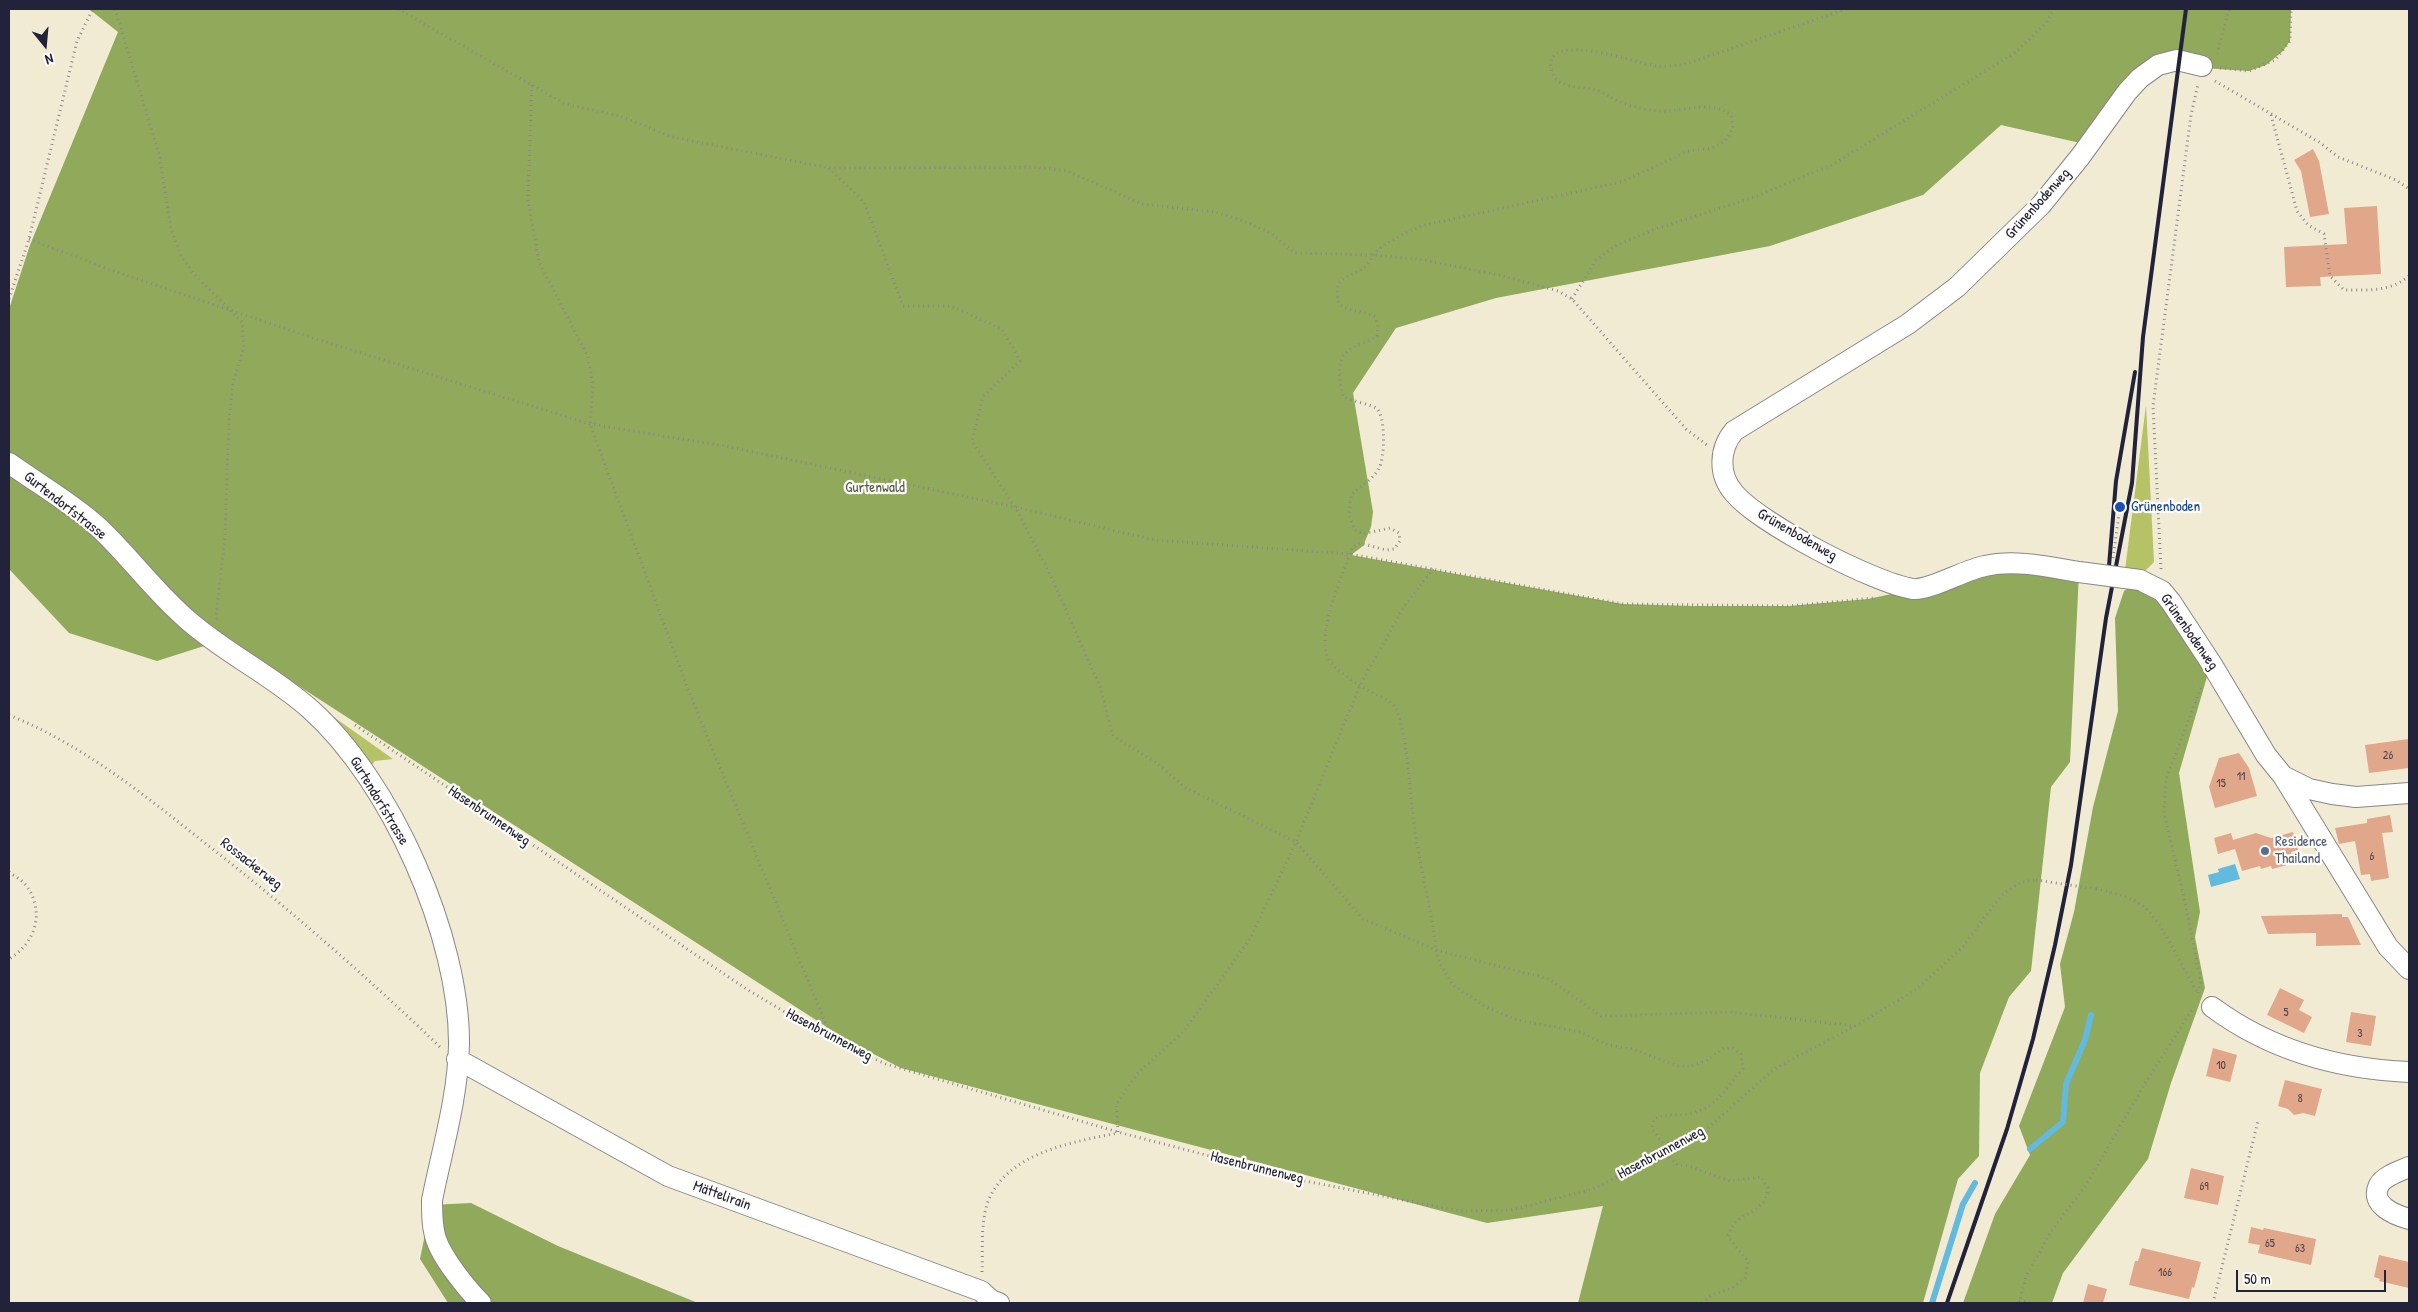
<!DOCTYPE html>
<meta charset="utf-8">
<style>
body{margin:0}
#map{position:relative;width:2418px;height:1312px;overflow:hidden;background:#f2ebd4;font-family:"Patrick Hand",sans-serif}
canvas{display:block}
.frame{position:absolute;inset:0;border:10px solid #22223b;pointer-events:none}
.north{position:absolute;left:20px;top:20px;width:50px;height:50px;-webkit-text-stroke:4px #fdfcf7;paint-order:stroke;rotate:163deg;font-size:14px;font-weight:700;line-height:20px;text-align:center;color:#22223b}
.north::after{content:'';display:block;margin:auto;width:18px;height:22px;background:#22223b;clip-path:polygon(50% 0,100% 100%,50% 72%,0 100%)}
.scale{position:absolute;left:2236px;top:1270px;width:150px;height:22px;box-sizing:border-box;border:2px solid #22223b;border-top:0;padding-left:6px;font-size:15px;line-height:18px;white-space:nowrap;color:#22223b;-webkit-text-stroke:4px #fdfcf7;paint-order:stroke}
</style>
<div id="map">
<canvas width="2418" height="1312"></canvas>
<div class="frame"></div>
<div class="north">N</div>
<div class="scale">50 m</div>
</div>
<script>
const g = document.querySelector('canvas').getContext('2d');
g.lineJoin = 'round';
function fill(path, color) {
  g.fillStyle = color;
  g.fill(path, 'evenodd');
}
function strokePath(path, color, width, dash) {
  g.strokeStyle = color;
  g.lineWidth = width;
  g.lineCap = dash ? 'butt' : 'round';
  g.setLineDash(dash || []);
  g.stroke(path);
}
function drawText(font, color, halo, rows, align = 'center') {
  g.font = font + ' "Patrick Hand",sans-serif';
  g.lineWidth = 4.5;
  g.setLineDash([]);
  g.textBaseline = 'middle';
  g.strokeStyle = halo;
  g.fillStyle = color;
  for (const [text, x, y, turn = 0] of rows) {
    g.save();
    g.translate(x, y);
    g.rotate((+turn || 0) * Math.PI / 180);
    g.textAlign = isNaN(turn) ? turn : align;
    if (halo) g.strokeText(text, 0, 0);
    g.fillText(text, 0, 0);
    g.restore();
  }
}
fill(new Path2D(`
 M 2146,405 L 2154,562 L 2142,574 L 2125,570 Z
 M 327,715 L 331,715 L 393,759 L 375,761 L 369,769 Z`), '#b5c366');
fill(new Path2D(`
 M 89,9 L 2291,9 L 2290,41 L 2283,51 L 2266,65 L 2249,71 L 2158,65 L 2089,145 L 2001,125 L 1923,195 L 1770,246 L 1496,298 L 1396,328 L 1353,393 L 1373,512 L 1371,527 L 1363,546 L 1351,555 L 1623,604 L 1693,606 L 1789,606 L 1868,599 L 1915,589 L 1973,568 L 2079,572 L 2070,762 L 2051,787 L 2031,971 L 2009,997 L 1980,1073 L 1979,1156 L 1958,1179 L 1923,1303 L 1578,1303 L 1603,1206 L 1487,1223 L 901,1068 L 850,1042 L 226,639 L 157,661 L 69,633 L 9,569 L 9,309 L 30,245 L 118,32 Z
 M 2140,580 L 2211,663 L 2179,773 L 2200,912 L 2195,937 L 2205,988 L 2171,1083 L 2148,1159 L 2063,1273 L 2052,1303 L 1963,1303 L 1995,1214 L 2030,1155 L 2019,1126 L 2065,1007 L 2060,964 L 2074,912 L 2093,807 L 2118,711 L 2115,618 L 2124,591 Z
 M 471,1203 L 558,1246 L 698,1303 L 448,1303 L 420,1259 L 431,1205 Z`), '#90a95b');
fill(new Path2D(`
 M 2235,864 L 2240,879 L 2211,887 L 2208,875 L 2219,872 L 2218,869 Z`), '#62badf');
strokePath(new Path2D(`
 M 2030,1149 L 2063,1122 L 2066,1084 L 2085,1040 L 2091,1015
 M 1932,1303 L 1963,1204 L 1975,1183`), '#62badf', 6);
fill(new Path2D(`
 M 2313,149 L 2319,161 L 2329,214 L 2310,217 L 2301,171 L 2294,160 Z
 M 2377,206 L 2381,274 L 2320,277 L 2321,286 L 2286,287 L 2284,247 L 2347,244 L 2344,208 Z
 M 2409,739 L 2409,768 L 2369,773 L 2365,745 Z
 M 2239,753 L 2249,768 L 2257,796 L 2215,808 L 2209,787 L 2219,758 Z
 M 2390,815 L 2393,832 L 2382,833 L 2389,878 L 2371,881 L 2370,874 L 2361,875 L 2355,841 L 2339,844 L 2335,828 L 2367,823 L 2367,819 Z
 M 2293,832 L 2298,850 L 2291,852 L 2295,863 L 2272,869 L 2271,866 L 2261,869 L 2260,866 L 2242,871 L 2235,849 L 2218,854 L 2214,838 L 2231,833 L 2233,840 L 2256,833 L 2271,838 Z
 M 2342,914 L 2342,917 L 2348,917 L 2361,945 L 2316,946 L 2316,933 L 2268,934 L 2261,916 Z
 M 2280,988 L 2304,1000 L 2299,1010 L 2312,1017 L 2304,1033 L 2267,1015 Z
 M 2351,1012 L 2376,1016 L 2371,1046 L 2346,1042 Z
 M 2213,1048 L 2237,1055 L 2230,1082 L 2206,1076 Z
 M 2285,1080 L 2322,1089 L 2315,1116 L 2303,1113 L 2294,1115 L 2288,1109 L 2278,1106 Z
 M 2191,1168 L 2224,1176 L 2218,1205 L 2184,1198 Z
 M 2251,1227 L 2263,1230 L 2264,1228 L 2316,1239 L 2311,1265 L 2258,1253 L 2260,1245 L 2248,1243 Z
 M 2142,1248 L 2201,1262 L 2194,1288 L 2192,1287 L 2189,1299 L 2129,1285 L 2135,1261 L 2138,1261 Z
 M 2379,1255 L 2409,1262 L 2409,1288 L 2379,1281 L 2380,1279 L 2374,1277 Z
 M 2088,1284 L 2107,1289 L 2103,1303 L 2083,1303 Z`), '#e1a78b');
const minor = new Path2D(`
 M 9,463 C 37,483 70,502 96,525 C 129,555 155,593 190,622 C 227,654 273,676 310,709 C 391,781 460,937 459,1045 C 458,1097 442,1150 432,1200 C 432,1213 432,1227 436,1239 C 442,1258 467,1289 481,1303
 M 2079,572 C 2049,567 2015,559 1985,566 C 1966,569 1929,591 1913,589 C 1874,583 1760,524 1734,493 C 1718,475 1719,449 1734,431 L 1908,324 L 1957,287 L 2041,205 L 2080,157 L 2127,92 L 2140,78 L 2158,65 L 2177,60 L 2202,66
 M 2140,580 L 2162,591 L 2171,602 L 2211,663 L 2266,755 L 2283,776 L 2309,789 L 2332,794 L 2356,797 L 2409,793
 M 2283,776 L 2388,947 L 2409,969
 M 2212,1007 C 2270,1050 2338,1069 2409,1072
 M 457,1059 L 668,1176 L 981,1291 L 991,1300 L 999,1303
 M 2409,1167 C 2400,1171 2384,1176 2379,1185 C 2369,1205 2395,1215 2409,1219`);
strokePath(minor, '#8a8688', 22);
strokePath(new Path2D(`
 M 115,9 L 159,154 L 171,229 L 181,255 L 194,274 L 242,322 L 244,347 L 233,383 L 229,418 L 225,536 L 216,619
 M 398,9 L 565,104 L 620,116 L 672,137 L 829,168 L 1036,167 L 1067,171 L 1142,204 L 1215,212 L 1238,219 L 1271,233 L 1295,253 L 1373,255 L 1423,260 L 1499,275 L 1558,291 L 1572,299 L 1686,429 L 1707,445
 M 2217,54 L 2229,9
 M 2220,68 L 2249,71 L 2275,60 L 2290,41 L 2291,9
 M 2215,81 L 2319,142 L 2338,157 L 2396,180 L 2409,189
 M 532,85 L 528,200 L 539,262 L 588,357 L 593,385 L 590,424 L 691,697 L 832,1039
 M 2271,115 L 2297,211 L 2308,225 L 2324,234 L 2330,276 L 2344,290 C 2368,290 2390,292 2409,276
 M 829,168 L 864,202 L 903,306 L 951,306 L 1002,329 L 1020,361 L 983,397 L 972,441 L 1015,507 L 1048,570 L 1100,687 L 1113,736 L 1154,761 L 1186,788 L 1296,842 L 1363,919 L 1436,950 L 1549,979 L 1601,1016 L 1730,1012 L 1855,1026
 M 29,239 L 114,271 L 313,338 L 590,424 L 725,446 L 1015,507 L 1154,540 L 1350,554 L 1623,604 L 1789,606 L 1874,598
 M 9,299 L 29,239 L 77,41 L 93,9
 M 1572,299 L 1596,260 L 1615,246 L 1653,230 L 1754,197 L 1832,165 L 2016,52 L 2046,23 L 2054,9
 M 2113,558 L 2120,507
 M 2161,569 L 2153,406 L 2191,115 L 2198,84
 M 9,715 C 83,745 143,794 205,843 C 287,907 365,975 440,1047
 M 355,725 L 748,990 L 832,1040 L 886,1064 L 1118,1132 L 1305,1181 L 1460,1211 L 1511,1210 L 1593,1189 L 1699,1136 L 1774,1069 L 1855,1026 L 1914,991 L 1961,949 L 2001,896 L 2021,882 L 2036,880
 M 9,872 C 14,876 21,879 25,884 C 46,910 36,943 9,959
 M 2096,889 C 2113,893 2129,896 2143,906 C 2161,919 2185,973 2198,994
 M 2198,993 L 2201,982 L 2185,902 L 2164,813 L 2166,779 L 2202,685
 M 1118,1132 L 1116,1105 L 1137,1074 L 1183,1032 L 1250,939 L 1296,842 L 1360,685 L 1404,607 L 1433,569
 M 982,1272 C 983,1249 980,1221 989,1199 C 1010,1152 1073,1142 1118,1133
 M 2019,1301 L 2031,1303
 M 1702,1303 L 1712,1295 L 1732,1288 L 1745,1278 L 1748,1261 L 1728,1237 C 1735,1207 1764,1220 1768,1188 L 1761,1177 L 1730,1181 L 1721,1178 L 1689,1166 L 1678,1165 L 1664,1154 L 1675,1142 L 1662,1142 L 1652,1129 L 1654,1119 C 1665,1113 1676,1116 1689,1114 C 1718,1107 1724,1090 1743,1069 L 1741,1054 L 1733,1048 L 1724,1048 L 1707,1060 L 1692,1066 L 1677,1066 L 1633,1049 L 1607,1045 L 1580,1032 L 1517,1020 L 1486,1007 L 1453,985 L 1440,964 L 1436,950 C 1432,912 1422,875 1416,838 C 1409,798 1410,756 1399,717 C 1395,701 1385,699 1373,693 C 1361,687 1334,670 1328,658 C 1316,631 1343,576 1352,548 L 1360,543 L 1386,550 L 1394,549 L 1400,541 L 1399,533 L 1390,528 L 1363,534 L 1355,530 L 1349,516 L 1351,495 C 1359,487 1375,478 1379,468 C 1385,458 1386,415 1376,408 C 1367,403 1353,402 1343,396 C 1340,385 1336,362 1345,353 C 1353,345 1368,343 1377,336 L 1378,325 L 1375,317 C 1362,310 1352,313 1339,304 C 1331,271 1352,280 1367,265 C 1370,262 1371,258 1373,255 C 1386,241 1404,234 1421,226 L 1621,182 L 1688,151 L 1712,148 L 1725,141 L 1733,128 L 1731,115 C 1712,99 1684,112 1661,111 C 1647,110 1632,107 1620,102 C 1611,98 1604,92 1596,90 C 1585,87 1571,88 1562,83 C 1556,81 1552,75 1551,68 C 1544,29 1640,64 1656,66 C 1665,67 1674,65 1683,65 L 1846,9
 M 2019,1303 L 2026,1276 L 2052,1230 L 2086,1185 L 2144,1085 L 2193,1008
 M 2213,1303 L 2258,1121`), '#8a8688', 3, [1, 4]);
strokePath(minor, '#fff', 20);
strokePath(new Path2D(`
 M 2108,578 L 2116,481 L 2135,372
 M 1947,1303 L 2007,1129 L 2033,1039 L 2055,945 L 2071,865 L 2106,618 L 2132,483 L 2143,337 L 2186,9`), '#22223b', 4);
const minorBridge = new Path2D(`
 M 2079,572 L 2140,580`);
strokePath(minorBridge, '#8a8688', 22, []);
strokePath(new Path2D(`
 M 2036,880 L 2096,889`), '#8a8688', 3, [1, 4]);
strokePath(minorBridge, '#fff', 20);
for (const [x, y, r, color] of [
 [2120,507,6,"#1a4fb4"],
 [2265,851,5,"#5c6f8a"]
]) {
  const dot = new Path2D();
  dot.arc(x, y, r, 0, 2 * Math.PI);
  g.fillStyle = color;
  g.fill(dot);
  strokePath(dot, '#fdfcf7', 2);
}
drawText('12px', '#52434f', null, [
 ["26",2388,756],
 ["11",2241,777],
 ["15",2221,784],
 ["6",2372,857],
 ["5",2286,1013],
 ["3",2360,1034],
 ["10",2221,1066],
 ["8",2300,1099],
 ["69",2204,1187],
 ["65",2270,1244],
 ["63",2300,1249],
 ["166",2165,1273]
]);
drawText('15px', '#22223b', '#fdfcf7', [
 ["Grünenbodenweg",2038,204,-48],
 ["Gurtendorfstrasse",65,506,38],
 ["Grünenbodenweg",1797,535,30],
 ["Grünenbodenweg",2189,632,55],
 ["Gurtendorfstrasse",379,801,59],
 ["Hasenbrunnenweg",489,816,34],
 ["Rossackerweg",251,864,38],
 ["Hasenbrunnenweg",829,1035,28],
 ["Hasenbrunnenweg",1661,1153,-28],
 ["Hasenbrunnenweg",1257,1168,14],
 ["Mättelirain",722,1196,20]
]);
drawText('15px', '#555a4a', '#fdfcf7', [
 ["Gurtenwald",875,488]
]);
drawText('15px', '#164399', '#fdfcf7', [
 ["Grünenboden",2131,507]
], 'left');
drawText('15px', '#4e5e75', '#fdfcf7', [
 ["Residence",2275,842],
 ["Thailand",2275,859]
], 'left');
</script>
